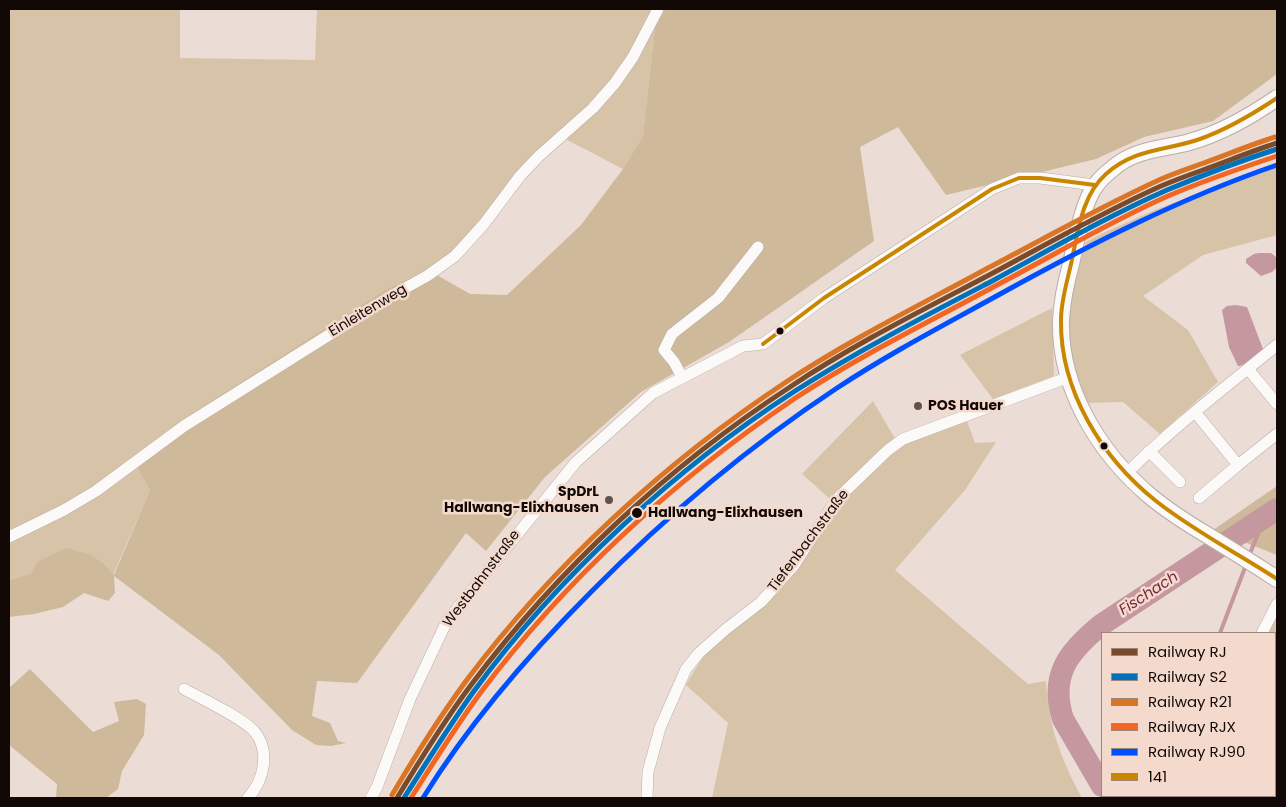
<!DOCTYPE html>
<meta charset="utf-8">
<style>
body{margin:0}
#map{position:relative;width:1286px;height:807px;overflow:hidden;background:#ebdcd6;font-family:Poppins,sans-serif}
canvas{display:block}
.frame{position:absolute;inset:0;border:10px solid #120906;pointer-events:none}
.legend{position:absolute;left:1101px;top:632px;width:175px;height:165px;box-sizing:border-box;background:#f4d9cd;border:1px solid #9a867d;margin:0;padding:6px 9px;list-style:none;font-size:15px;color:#120906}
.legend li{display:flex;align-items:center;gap:10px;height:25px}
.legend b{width:25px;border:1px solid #9a867d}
</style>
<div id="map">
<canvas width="1286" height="807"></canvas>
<div class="frame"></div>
<ul class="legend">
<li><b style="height:6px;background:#7a4b2a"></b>Railway RJ</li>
<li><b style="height:6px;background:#0072bc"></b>Railway S2</li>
<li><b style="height:6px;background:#da7526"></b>Railway R21</li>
<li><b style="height:6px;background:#f26522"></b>Railway RJX</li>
<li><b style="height:6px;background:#0050ff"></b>Railway RJ90</li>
<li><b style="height:6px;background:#c98701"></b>141</li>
</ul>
</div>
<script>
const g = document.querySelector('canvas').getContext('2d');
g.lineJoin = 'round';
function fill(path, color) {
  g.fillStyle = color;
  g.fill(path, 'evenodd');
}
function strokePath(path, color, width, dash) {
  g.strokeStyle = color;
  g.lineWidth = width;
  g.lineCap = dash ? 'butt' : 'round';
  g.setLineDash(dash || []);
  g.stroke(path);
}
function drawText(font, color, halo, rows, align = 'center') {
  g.font = font + ' Poppins,sans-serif';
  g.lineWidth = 5;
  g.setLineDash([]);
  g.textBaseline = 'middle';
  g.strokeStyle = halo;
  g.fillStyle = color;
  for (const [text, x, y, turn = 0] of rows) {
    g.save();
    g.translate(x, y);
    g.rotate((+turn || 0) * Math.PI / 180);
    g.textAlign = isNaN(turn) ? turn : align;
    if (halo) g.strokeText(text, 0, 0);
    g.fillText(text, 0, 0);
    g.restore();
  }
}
fill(new Path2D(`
 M 9,9 L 180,9 L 180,58 L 315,60 L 317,9 L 665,9 L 655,28 L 643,136 L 623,169 L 556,134 L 482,222 L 453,252 L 428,270 L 388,288 L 192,413 L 132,459 L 150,490 L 113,575 L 37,562 L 30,574 L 9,580 Z
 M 1277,165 L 1277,235 L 1203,255 L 1143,296 L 1188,330 L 1218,382 L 1160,434 L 1123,402 L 1085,403 C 1077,384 1070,361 1068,340 C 1064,310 1078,271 1086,242 L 1103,233 L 1155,210 Z
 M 1052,308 L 1054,376 L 993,399 L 960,355 Z
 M 873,401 L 900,447 L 917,438 L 967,421 L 975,443 L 996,442 L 965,490 L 895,570 L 1028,684 L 1046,681 C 1048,724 1061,760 1082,798 L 712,798 L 728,723 L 686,685 C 695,670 703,654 717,642 C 734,627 754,616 771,599 C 797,572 818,538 839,507 L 802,474 Z
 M 1277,615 L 1277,798 L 1201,798 L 1202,796 L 1275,796 L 1275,633 L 1268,633 Z`), '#d6c3a8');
fill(new Path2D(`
 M 665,9 L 1277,9 L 1277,74 L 1213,121 L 1144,137 L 1096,159 L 946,195 L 898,127 L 860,147 L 874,241 L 729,342 L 641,392 L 545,477 L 486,551 L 466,533 L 357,683 L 317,681 L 312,716 L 330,723 L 338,741 L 346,743 L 331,746 L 316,745 L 292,730 L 219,655 L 114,576 L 115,593 L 108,601 L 84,593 L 63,607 L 34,614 L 9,617 L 9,580 L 30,574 L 37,562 L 66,548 L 91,555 L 104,564 L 114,575 L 150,490 L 132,459 L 192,413 L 388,288 L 428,270 L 470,294 L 507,295 L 581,225 L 623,169 L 643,136 L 655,28 Z
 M 1277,486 L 1277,555 L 1213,530 Z
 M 30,669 L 93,732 L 119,721 L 114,702 L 137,699 L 146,704 L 144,735 L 122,771 L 118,789 L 106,798 L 56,798 L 57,784 L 9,745 L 9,688 Z`), '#ceb99a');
fill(new Path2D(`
 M 1259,253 L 1271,253 L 1277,258 L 1277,267 L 1272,272 L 1261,276 L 1246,263 L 1246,259 L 1254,254 Z
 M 1236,305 L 1247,307 L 1263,349 C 1260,356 1246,366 1238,366 L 1229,347 L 1222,310 L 1227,306 Z`), '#c5979e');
strokePath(new Path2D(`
 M 1249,556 L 1264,519
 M 1220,633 L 1246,565
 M 1099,781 L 1102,781
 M 1157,798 L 1158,796`), '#c5979e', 4);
strokePath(new Path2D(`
 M 1102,786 L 1063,719 C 1049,675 1069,651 1101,625 L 1277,509`), '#c5979e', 22);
const street = new Path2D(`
 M 1248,369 L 1277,404
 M 682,377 L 674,362 L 664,350 L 672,334 L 718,298 L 758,247
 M 1195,412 L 1238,465 L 1199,498
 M 1149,451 L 1180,482
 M 1238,465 L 1277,434
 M 1126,474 C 1173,427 1226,387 1277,345
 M 9,537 L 64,510 L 96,491 L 184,426 L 391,296 L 427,276 L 455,256 L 484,224 L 520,176 L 539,156 L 593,108 L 615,83 L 633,57 L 658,9
 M 1262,633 L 1277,604
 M 184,689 C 202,699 241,717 254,731 C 271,751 264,780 248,798
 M 371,798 L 377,787 L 410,699 L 447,621 L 576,462 L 653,393 L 743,346 L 763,344 L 824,298 L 992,189 L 1019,178 L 1040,178 L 1095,185
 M 647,798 L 648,772 L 660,728 L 686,669 L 699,653 L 726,629 L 761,602 L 794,565 L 837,499 L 888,450 L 903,439 L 1069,377
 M 1183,798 L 1184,796`);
const secondary = new Path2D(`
 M 1277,98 C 1249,117 1220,134 1186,143 C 1160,149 1133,150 1112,169 C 1107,173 1100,179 1096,185 C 1083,201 1076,242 1071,264 C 1066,282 1062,301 1061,320 C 1059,388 1099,453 1150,496 C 1168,511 1187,523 1207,535 C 1230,549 1254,564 1277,579`);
strokePath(street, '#b8ada8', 12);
strokePath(secondary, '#b8ada8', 18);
strokePath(street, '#fcfaf9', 11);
strokePath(secondary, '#fcfaf9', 16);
strokePath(new Path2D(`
 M 1277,98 C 1253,114 1228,129 1200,139 C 1166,151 1135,148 1106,174 C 1081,196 1078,233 1071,264 C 1067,282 1061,301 1061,320 C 1060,391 1102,458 1156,501 C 1194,531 1237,553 1277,579
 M 763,344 L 824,298 L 992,189 L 1019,178 L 1040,178 L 1095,185`), '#c98701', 4);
strokePath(new Path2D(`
 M 397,798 C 420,760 444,721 471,685 C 558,569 669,466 790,387 C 854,344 923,310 991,274 C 1047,244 1103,212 1161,186 C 1175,180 1189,175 1203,170 C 1228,161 1252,151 1277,143`), '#7a4b2a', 5);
strokePath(new Path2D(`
 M 404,798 C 427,762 449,726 474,691 C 558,576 676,468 795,391 C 859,350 927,315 994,280 C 1051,249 1108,216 1167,190 C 1203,175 1240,161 1277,149`), '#0072bc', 5);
strokePath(new Path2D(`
 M 392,795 C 415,756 439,718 466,681 C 553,565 665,462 786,382 C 851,339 920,305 988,268 C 1045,238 1100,207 1159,180 C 1172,174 1187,169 1201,164 C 1226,155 1250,145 1275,137`), '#da7526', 5);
strokePath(new Path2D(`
 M 411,798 C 434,762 456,726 481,692 C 567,578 676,479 794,399 C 859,356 929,322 997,285 C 1054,255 1109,222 1168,196 C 1203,181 1241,168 1277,156`), '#f26522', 5);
strokePath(new Path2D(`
 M 423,798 C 470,722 528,655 591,592 C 666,516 748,447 837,388 C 890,353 946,324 1002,293 C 1091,244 1181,198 1277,165`), '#0050ff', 5);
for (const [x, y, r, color] of [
 [780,331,4.5,"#120906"],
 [918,406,5,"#5e534f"],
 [1104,446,4.5,"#120906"],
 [609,500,5,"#5e534f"],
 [637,513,6,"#120906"]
]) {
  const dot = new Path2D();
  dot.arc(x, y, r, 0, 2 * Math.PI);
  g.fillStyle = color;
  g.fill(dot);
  strokePath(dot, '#f4d9cd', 2);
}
drawText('14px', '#120906', '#f4d9cd', [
 ["Einleitenweg",368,311,-31],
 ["Tiefenbachstraße",809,541,-53],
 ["Westbahnstraße",482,579,-53]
]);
drawText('bold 14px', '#120906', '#f4d9cd', [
 ["POS Hauer",928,406],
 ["SpDrL",599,492,"right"],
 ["Hallwang-Elixhausen",599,508,"right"]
], 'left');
drawText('bold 14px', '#120906', '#f4d9cd', [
 ["Hallwang-Elixhausen",648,513]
], 'left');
drawText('italic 15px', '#74293f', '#f4d9cd', [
 ["Fischach",1149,594,-33]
]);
</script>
